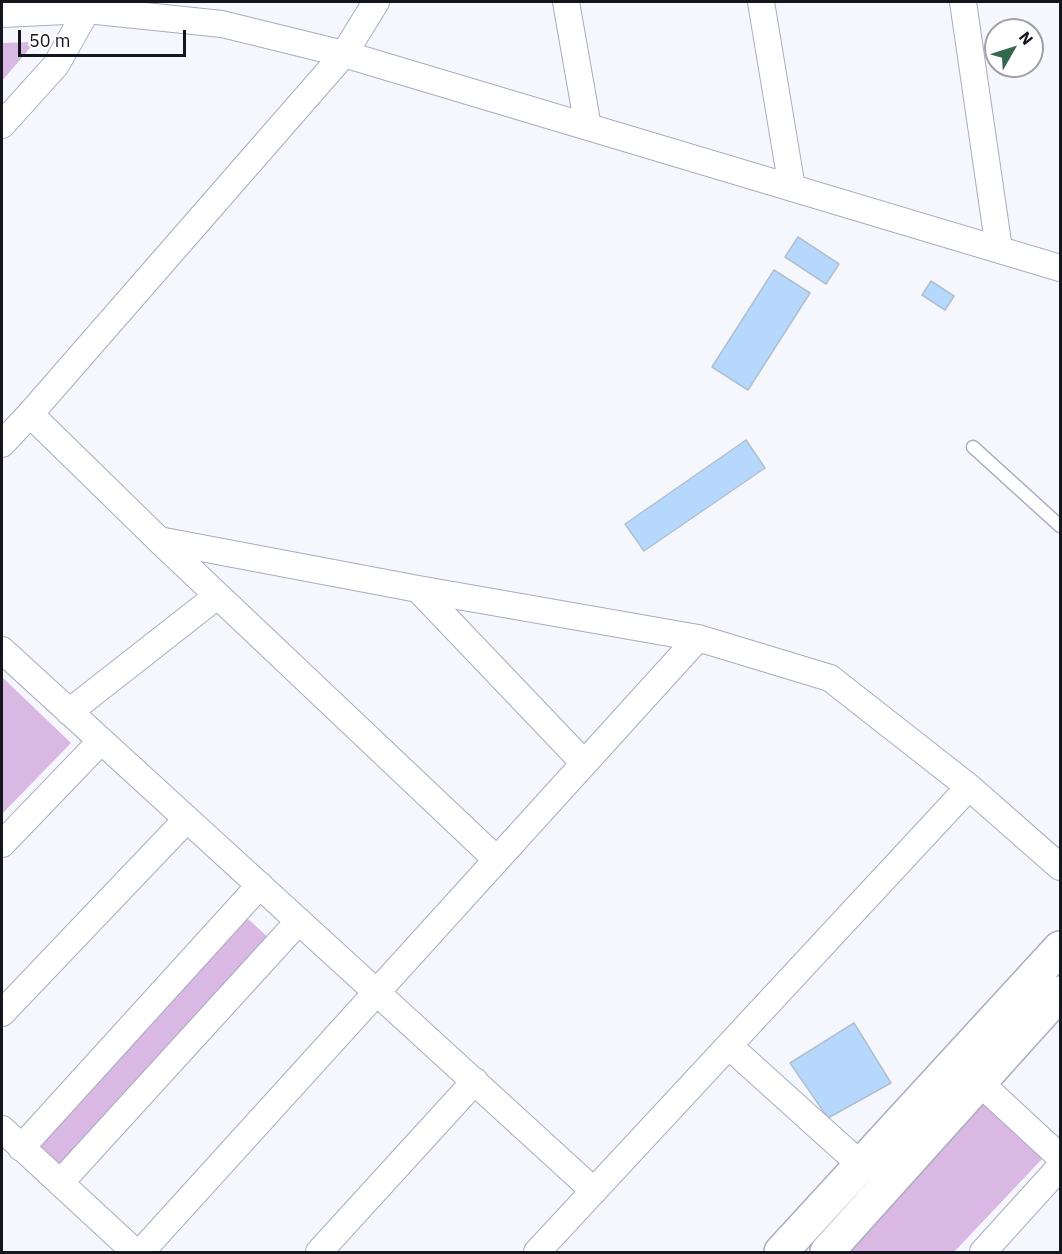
<!DOCTYPE html>
<style>
body{margin:0}
#map{position:relative;width:1062px;height:1254px;overflow:hidden;background:#f6f7fc;font-family:"IBM Plex Sans",sans-serif}
canvas{display:block}
.frame{position:absolute;inset:0;border:3px solid #14151d;pointer-events:none}
.north{position:absolute;left:984px;top:18px;width:60px;height:60px;box-sizing:border-box;background:#fff;border:2px solid #a1a1a5;border-radius:50%;rotate:51deg;font-size:16px;font-weight:700;line-height:24px;text-align:center;color:#14151d}
.north::after{content:'';display:block;margin:auto;width:21px;height:27px;background:#31684e;clip-path:polygon(50% 0,100% 100%,50% 72%,0 100%)}
.scale{position:absolute;left:18px;top:30px;width:168px;height:27px;box-sizing:border-box;border:3px solid #14151d;border-top:0;padding-left:8px;font-size:18px;line-height:21px;white-space:nowrap;color:#14151d;-webkit-text-stroke:4px #fff;paint-order:stroke}
</style>
<div id="map">
<canvas width="1062" height="1254"></canvas>
<div class="frame"></div>
<div class="north">N</div>
<div class="scale">50 m</div>
</div>
<script>
const g = document.querySelector('canvas').getContext('2d');
g.lineJoin = 'round';
function fill(path, color) {
  g.fillStyle = color;
  g.fill(path, 'evenodd');
}
function strokePath(path, color, width, dash) {
  g.strokeStyle = color;
  g.lineWidth = width;
  g.lineCap = dash ? 'butt' : 'round';
  g.setLineDash(dash || []);
  g.stroke(path);
}
fill(new Path2D(`
 M 35,42 L 2,81 L 2,43 Z
 M 2,677 L 71,743 L 2,814 Z
 M 247,918 L 271,940 L 62,1168 L 39,1147 Z
 M 983,1104 L 1042,1159 L 954,1252 L 845,1252 Z`), '#d9b8e3');
const building = new Path2D(`
 M 798,237 L 839,264 L 826,284 L 785,257 Z
 M 774,270 L 810,293 L 748,390 L 712,367 Z
 M 931,281 L 954,296 L 945,310 L 922,295 Z
 M 746,440 L 765,468 L 644,551 L 625,524 Z
 M 854,1023 L 891,1083 L 828,1118 L 790,1063 Z`);
fill(building, '#b7d8fd');
strokePath(building, '#b0bfd0', 1.5);
const lane = new Path2D(`
 M 973,447 L 1060,526`);
const street = new Path2D(`
 M 566,2 L 588,127
 M 761,2 L 792,188
 M 963,2 L 999,249
 M 2,14 L 87,10 L 222,24 L 344,54 L 1060,268
 M 2,125 L 56,65 L 87,10 L 81,2
 M 30,414 L 159,540 L 418,589 L 698,638 L 830,678 L 969,787 L 1060,867
 M 2,444 L 30,414 L 344,54 L 376,2
 M 159,540 L 496,859
 M 418,589 L 584,763
 M 2,650 L 594,1191
 M 69,712 L 217,596
 M 2,844 L 101,741
 M 2,1013 L 187,819
 M 729,1046 L 861,1165
 M 980,1083 L 1060,1157
 M 2,1129 L 135,1252
 M 21,1148 L 260,885
 M 60,1183 L 299,921
 M 141,1252 L 698,638
 M 319,1252 L 475,1081
 M 537,1252 L 969,787
 M 983,1252 L 1060,1167`);
const secondary = new Path2D(`
 M 781,1252 L 1060,948
 M 827,1252 L 1060,993`);
strokePath(lane, '#a7acc0', 15);
strokePath(street, '#a7acc0', 28);
strokePath(secondary, '#a7acc0', 36);
strokePath(lane, '#fff', 12);
strokePath(street, '#fff', 26);
strokePath(secondary, '#fff', 33);
</script>
